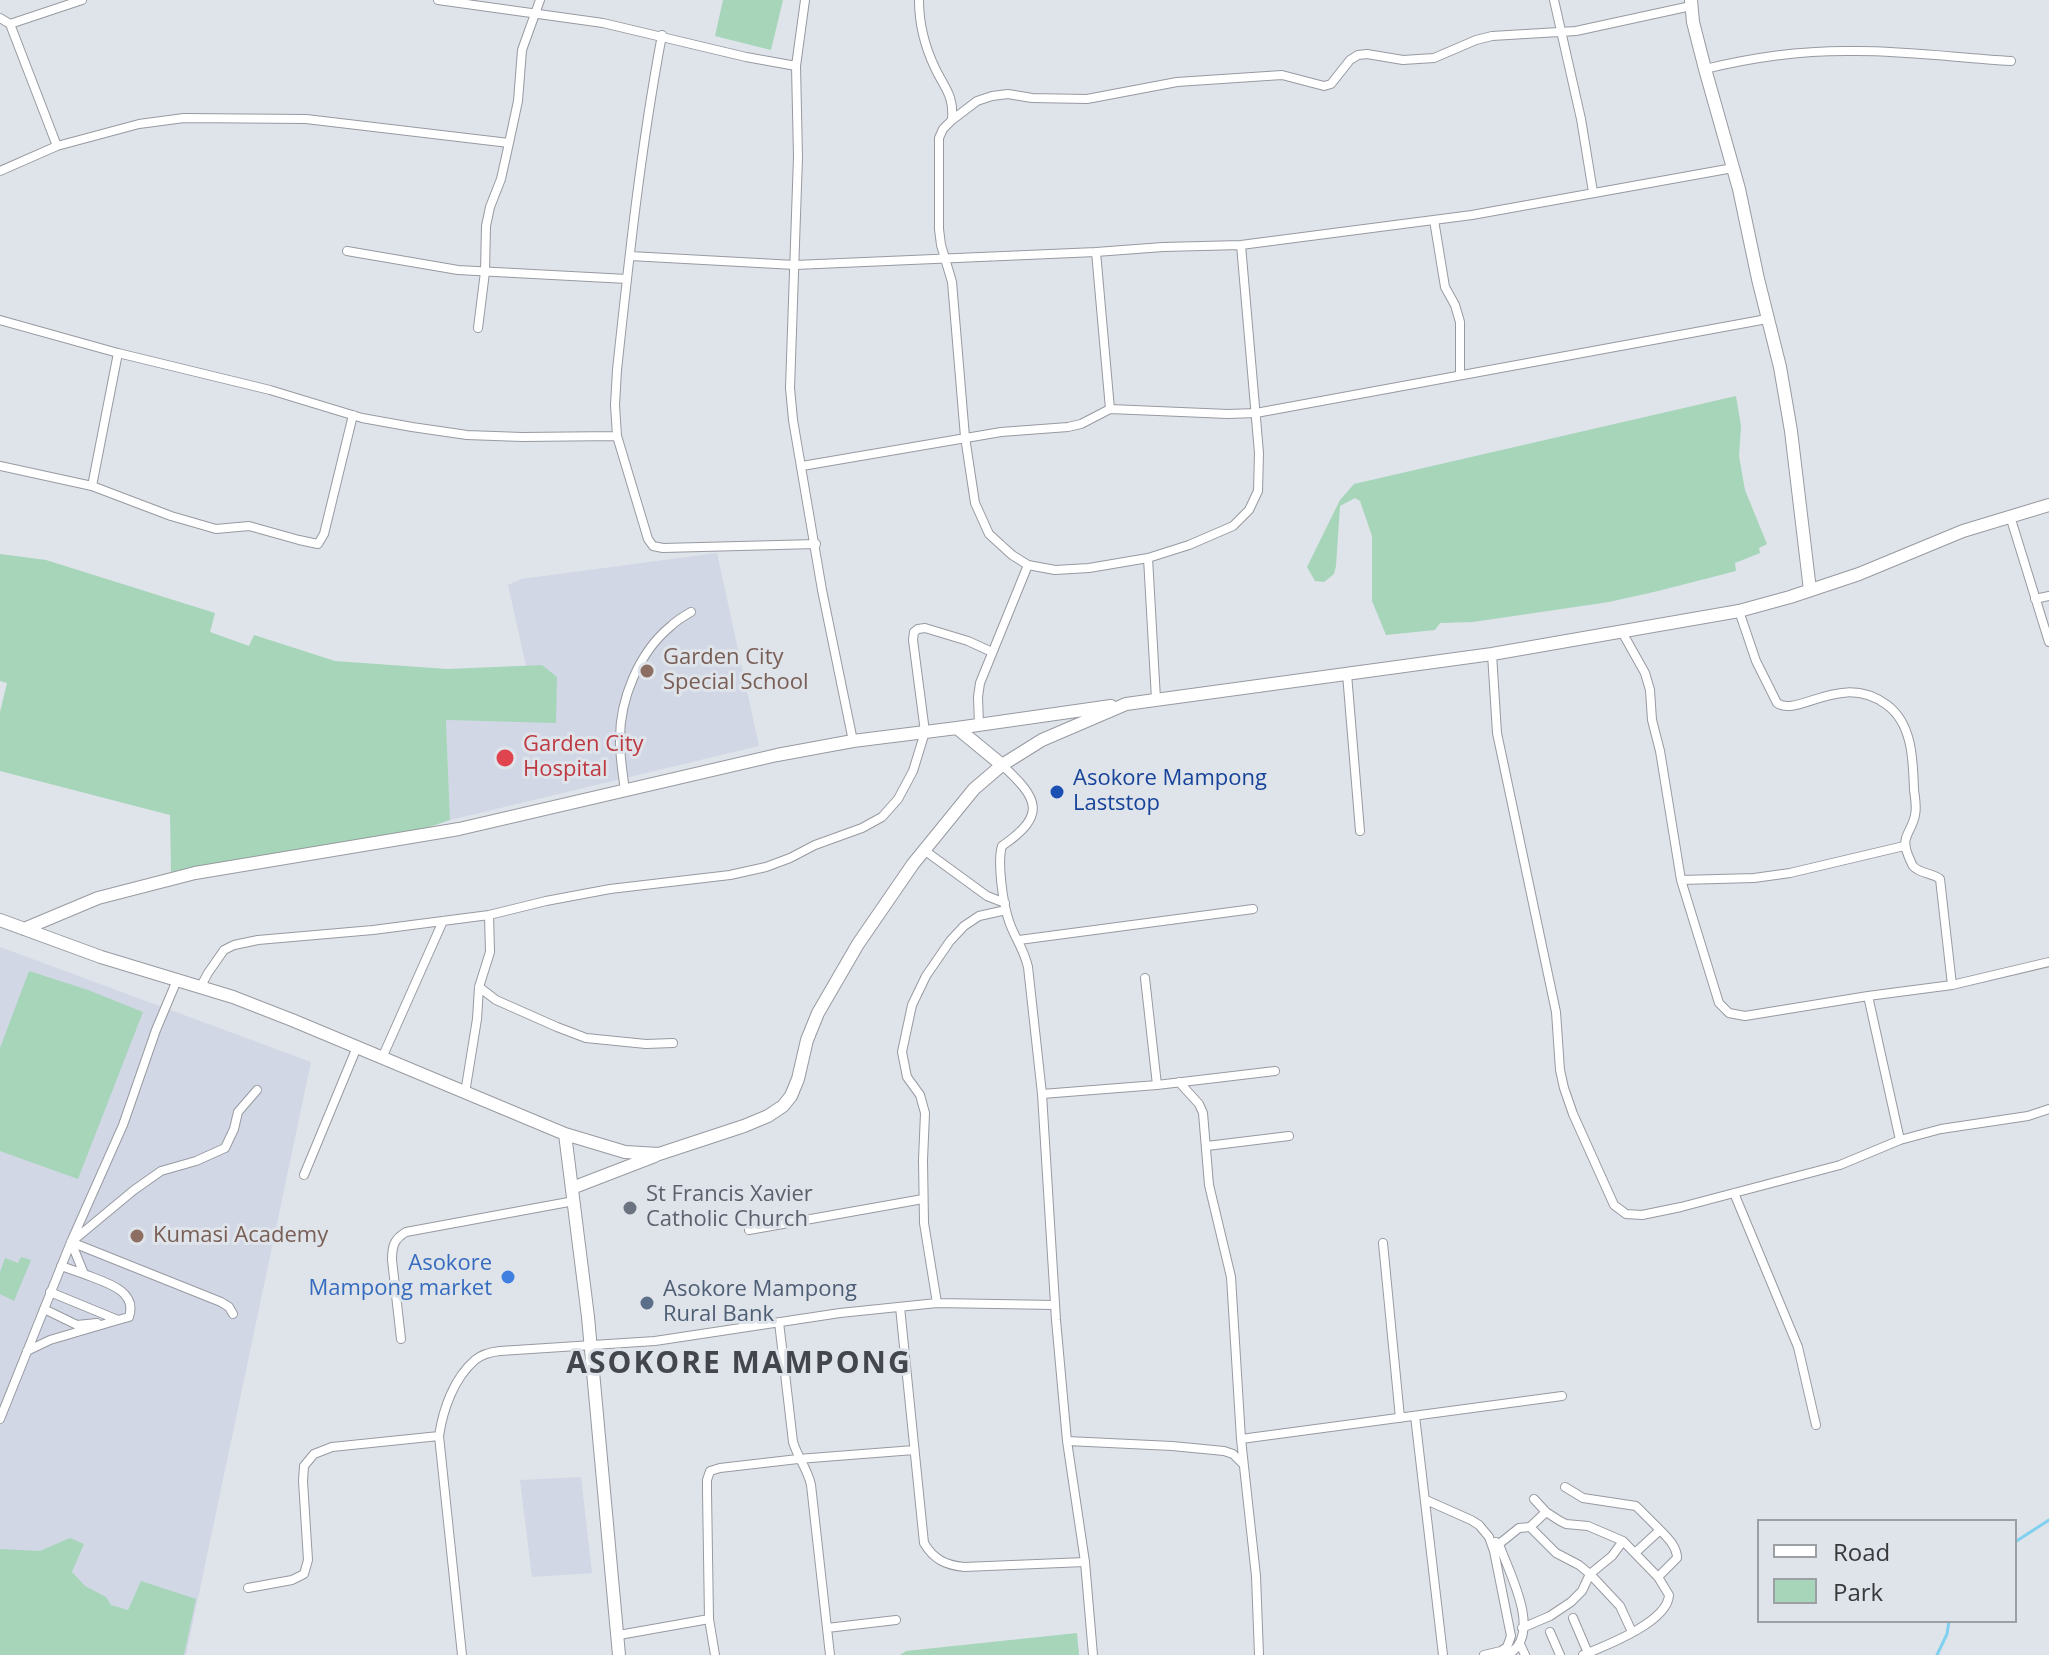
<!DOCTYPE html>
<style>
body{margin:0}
#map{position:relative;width:2049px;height:1655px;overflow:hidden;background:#dfe3ea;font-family:"Open Sans",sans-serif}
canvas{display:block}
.legend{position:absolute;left:1757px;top:1519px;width:260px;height:104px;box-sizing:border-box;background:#dfe3ea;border:2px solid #9c9fa4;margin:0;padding:10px 14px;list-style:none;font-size:24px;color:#383a3c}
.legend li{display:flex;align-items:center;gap:16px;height:40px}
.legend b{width:40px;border:2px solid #9c9fa4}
</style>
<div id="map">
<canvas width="2049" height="1655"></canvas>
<ul class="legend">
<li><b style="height:10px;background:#fff"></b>Road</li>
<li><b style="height:22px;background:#a6d5ba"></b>Park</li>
</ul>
</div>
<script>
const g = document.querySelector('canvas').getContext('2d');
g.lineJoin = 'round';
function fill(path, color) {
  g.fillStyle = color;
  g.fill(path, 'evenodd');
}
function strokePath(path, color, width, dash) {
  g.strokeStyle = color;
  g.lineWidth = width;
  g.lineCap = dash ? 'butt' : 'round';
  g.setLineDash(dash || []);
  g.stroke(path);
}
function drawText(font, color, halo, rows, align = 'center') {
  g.font = font + ' "Open Sans",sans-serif';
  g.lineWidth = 6;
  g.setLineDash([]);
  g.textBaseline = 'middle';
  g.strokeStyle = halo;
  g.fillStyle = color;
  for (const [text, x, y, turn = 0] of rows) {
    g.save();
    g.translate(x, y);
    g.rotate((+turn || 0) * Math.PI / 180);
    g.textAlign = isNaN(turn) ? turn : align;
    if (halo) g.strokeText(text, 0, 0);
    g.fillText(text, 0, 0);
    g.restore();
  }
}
fill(new Path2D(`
 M 717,553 L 759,746 L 450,820 L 446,720 L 556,722 L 542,665 L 526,666 L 508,585 L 521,579 Z
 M 0,947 L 311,1062 L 186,1655 L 0,1655 Z
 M 581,1477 L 592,1573 L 532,1577 L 520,1480 Z`), '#d1d7e5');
fill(new Path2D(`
 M 723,0 L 783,0 L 771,50 L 715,36 Z
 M 1736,396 L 1741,426 L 1739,456 L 1745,490 L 1767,544 L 1759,548 L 1760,553 L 1735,563 L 1736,571 L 1658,591 L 1609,602 L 1473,622 L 1440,623 L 1435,630 L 1386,635 L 1372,601 L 1372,536 L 1360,501 L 1355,498 L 1340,506 L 1336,566 L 1334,574 L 1324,582 L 1315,581 L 1307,567 L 1340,500 L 1354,484 Z
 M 0,554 L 46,560 L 215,613 L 210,632 L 249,646 L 254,635 L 335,661 L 447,669 L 542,665 L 557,677 L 556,723 L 446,720 L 450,820 L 417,831 L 171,872 L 170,815 L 0,771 L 0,712 L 7,683 L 0,681 Z
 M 29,971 L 88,990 L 143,1012 L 78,1179 L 0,1151 L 0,1048 Z
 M 21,1257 L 31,1260 L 14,1301 L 0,1294 L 0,1272 L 5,1258 L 18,1263 Z
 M 70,1538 L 84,1544 L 72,1572 L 85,1586 L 106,1597 L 111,1605 L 128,1610 L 141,1581 L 196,1599 L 184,1655 L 0,1655 L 0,1549 L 40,1551 Z
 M 1077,1633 L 1079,1655 L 900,1655 L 906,1651 Z`), '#a6d5ba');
strokePath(new Path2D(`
 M 2015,1542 L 2049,1520
 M 1937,1655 L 1947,1634 L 1949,1621`), '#80d1f0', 3);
const street = new Path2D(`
 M 438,0 L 603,23 L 746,57 L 796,66
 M 805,0 L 796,66 L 798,157 L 790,388 L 793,420 L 822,590 L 853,741
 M 919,0 C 919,23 925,47 935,68 C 945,89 954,95 952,120
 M 1554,0 L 1581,119 L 1593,192
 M 0,18 L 10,24 L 57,146
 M 10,24 L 82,0
 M 662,35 C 641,146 629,258 617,370 L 615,405 L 617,436 L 648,539 L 653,546 L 663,548 L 816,544
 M 1705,69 C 1753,57 1808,50 1857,51 C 1908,51 1960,58 2011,61
 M 0,171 L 57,146 L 139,124 L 184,118 L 306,119 L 509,143
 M 1434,220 L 1445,287 L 1455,305 L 1460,322 L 1460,374
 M 1241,245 L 1259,453 L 1258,491 L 1249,510 L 1233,526 L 1189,545 L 1148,558 L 1089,568 L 1055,570 L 1028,565 L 1012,555 L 989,534 L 975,503 L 965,437 L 952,282 L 941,245 L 939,229 L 939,138 L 943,129 L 952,120 L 977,101 L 992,96 L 1008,94 L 1032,98 L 1087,99 L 1177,82 L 1282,75 L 1324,86 L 1331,84 L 1350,60 L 1358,55 L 1367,54 L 1403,60 L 1434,58 L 1476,40 L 1492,36 L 1576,31 L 1691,6
 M 347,251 L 458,270 L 627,279
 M 1096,252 L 1110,409
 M 630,256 L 795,265 L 1096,252 L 1163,247 L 1241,245 L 1472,215 L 1733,168
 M 0,320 L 118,353 L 270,390 L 362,418 L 412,427 L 467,435 L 522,437 L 617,436
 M 478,328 L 485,272 L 486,226 L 490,207 L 501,179 L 509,143 L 518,101 L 522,50 L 540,0
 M 0,466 L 92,486 L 171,516 L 216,529 L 249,526 L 299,540 L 318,544 L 324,534 L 353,415
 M 802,466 L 1001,432 L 1068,427 L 1081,424 L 1110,409 L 1228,414 L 1256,413 L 1767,319
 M 92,486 L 118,353
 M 2010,516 L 2049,642
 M 1148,558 L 1156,699
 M 2035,599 L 2049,596
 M 1739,611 L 1756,661 L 1777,703 C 1798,718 1841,671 1887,705 C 1913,724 1913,762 1914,790 C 1915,798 1917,807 1915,815 C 1912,832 1900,836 1908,855 C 1909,857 1912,865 1913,866 C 1920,874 1933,873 1940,879 L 1952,985
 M 1622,632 L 1645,673 L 1650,690 L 1652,720 L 1660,751 L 1681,880 L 1719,1003 L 1729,1013 L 1745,1016 L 1868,996 L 1952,985 L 2049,962
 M 1492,654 L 1497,733 L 1556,1012 L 1560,1070 L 1564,1088 L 1573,1114 L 1614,1205 L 1626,1214 L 1642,1215 L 1681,1207 L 1840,1165 L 1900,1140 L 1941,1129 L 2028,1116 L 2049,1109
 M 1347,674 L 1360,831
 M 979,725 L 978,697 L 980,683 L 1028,565
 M 1002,765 C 1039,799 1047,815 1002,846 C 997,862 1003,902 1008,918 C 1013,936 1023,946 1028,967 L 1042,1094 L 1056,1320 L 1067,1441 L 1085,1562 L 1093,1655
 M 625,791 C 623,775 620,758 620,742 C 619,700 639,652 671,626 C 677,620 684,616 691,612
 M 924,850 L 987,896 L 1005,903
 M 1681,880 L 1754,878 L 1790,873 L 1904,846
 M 1019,940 L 1253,909
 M 1145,978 L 1157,1085
 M 201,986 L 208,973 L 224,950 L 234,945 L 258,940 L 373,930 L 489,915 L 546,901 L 610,889 L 730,875 L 766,867 L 790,858 L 815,845 L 862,828 L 882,817 L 898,799 L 913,771 L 925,732 L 913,640 L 914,632 L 918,629 L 925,628 L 968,641 L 992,652
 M 479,987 L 496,1000 L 557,1027 L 586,1038 L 646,1044 L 673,1043
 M 1868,996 L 1900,1140
 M 382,1058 L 443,921
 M 1179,1082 L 1199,1104 L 1203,1113 L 1209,1185 L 1231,1277 L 1241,1439 L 1256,1576 L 1259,1655
 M 465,1093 L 477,1019 L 479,987 L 490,952 L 489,915
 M 1042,1094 L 1157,1085 L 1275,1071
 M 1207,1146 L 1289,1136
 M 304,1175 L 357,1047
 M 1734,1193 L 1798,1347 L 1816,1425
 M 749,1230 L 923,1199
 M 75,1239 L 134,1190 L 161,1171 L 196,1161 L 225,1148 L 234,1129 L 238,1112 L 257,1090
 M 1383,1243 L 1400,1418
 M 61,1266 L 84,1274
 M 50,1292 L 118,1320 L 129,1317 C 138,1290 104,1282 84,1274 L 71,1242 L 221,1302 L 229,1307 L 233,1314
 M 937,1303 L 924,1223 L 923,1160 L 925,1113 L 920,1095 L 907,1077 L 902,1052 L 912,1005 L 926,976 L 950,941 L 964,926 L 979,916 L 1006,910
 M 900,1307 L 924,1543 C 934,1560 946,1565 964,1567 L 1085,1562
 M 44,1309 L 77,1325 L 97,1323
 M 779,1322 L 793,1442 C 798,1458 808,1470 811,1485 L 830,1655
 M 401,1339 L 392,1260 C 392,1246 394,1239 406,1232 L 574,1201
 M 27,1351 L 50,1340 L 118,1320
 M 1415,1416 L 1443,1655
 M 0,1419 L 71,1242 L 123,1125 L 156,1030 L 177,980
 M 1241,1439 L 1562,1396
 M 1067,1441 L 1172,1446 L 1224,1451 L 1233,1454 L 1243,1464
 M 1565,1487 L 1583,1498 L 1636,1506 L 1660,1530
 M 1534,1499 L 1546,1512 L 1560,1521 L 1566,1524 L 1588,1526 L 1623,1541 L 1658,1577 L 1669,1595 C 1668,1622 1605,1646 1583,1655
 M 1426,1500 L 1471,1520 L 1479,1525 L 1489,1537 L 1494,1551 L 1511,1636 L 1507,1647 L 1501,1651
 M 1530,1527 L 1546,1512
 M 1499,1544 L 1519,1528 L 1530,1527 L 1556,1553 L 1579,1565 L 1590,1574 L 1620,1606 L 1632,1632
 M 1635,1553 L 1660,1530 C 1668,1538 1677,1547 1677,1558 L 1658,1577
 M 248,1588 L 292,1580 L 304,1574 L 308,1560 L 303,1481 L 304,1466 L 314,1454 L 332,1447 L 439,1436
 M 1573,1618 L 1588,1653
 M 827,1628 L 896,1620
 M 1522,1628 L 1550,1616 L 1571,1602 L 1582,1591 L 1590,1574 L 1612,1556 L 1623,1541
 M 1550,1632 L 1560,1655
 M 619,1635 L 709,1619
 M 1520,1644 L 1525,1655
 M 462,1655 L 439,1436 C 443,1409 454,1378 475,1360 C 482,1354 491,1352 500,1351 L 655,1341 L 840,1313 L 937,1303 L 1055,1305
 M 715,1655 L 709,1619 L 707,1491 L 707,1480 L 710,1471 L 720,1468 L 798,1459 L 914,1450
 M 1484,1655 L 1501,1651 L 1512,1652 C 1541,1629 1508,1571 1499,1544 L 1496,1542`);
const secondary = new Path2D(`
 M 1691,0 L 1693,22 L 1705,69 L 1739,189 L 1758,279 L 1780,367 L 1791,431 L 1810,590
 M 957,728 L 1002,765
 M 0,920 L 101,957 L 233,997 L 292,1020 L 565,1134 L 625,1152 L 659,1154 L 744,1126 L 768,1116 L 783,1106 L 791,1096 L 798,1079 L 807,1040 L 818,1013 L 858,944 L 913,864 L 974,789 L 1002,765 L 1042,740 L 1126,704 L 1492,654 L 1739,611 L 1790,597 L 1859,574 L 1963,531 L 2049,505
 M 24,929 L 98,898 L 195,873 L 459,829 L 777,755 L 853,741 L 957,728 L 1111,706
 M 565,1134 L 588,1317 L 619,1655
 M 572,1188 L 655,1156`);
strokePath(street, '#979aa1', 10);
strokePath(secondary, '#979aa1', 14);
strokePath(street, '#fff', 8);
strokePath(secondary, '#fff', 12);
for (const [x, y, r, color] of [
 [647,671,8,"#8d6e63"],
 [505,758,10,"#e0444e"],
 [1057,792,8,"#1a4fb4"],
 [630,1208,8,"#6b7280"],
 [137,1236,8,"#8d6e63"],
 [508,1277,8,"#3f7fe0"],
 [647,1303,8,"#5c6f8a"]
]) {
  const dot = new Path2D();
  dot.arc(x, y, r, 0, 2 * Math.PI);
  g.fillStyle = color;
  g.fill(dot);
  strokePath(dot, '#dfe3ea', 3);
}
drawText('22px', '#785e54', '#dfe3ea', [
 ["Garden City",663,658],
 ["Special School",663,683],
 ["Kumasi Academy",153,1236]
], 'left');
drawText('22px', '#be3a42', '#dfe3ea', [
 ["Garden City",523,745],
 ["Hospital",523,770]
], 'left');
drawText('22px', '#164399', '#dfe3ea', [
 ["Asokore Mampong",1073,779],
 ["Laststop",1073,804]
], 'left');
drawText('22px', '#5b616d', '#dfe3ea', [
 ["St Francis Xavier",646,1195],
 ["Catholic Church",646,1220]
], 'left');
drawText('22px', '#366cbe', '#dfe3ea', [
 ["Asokore",492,1264],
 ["Mampong market",492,1289]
], 'right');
drawText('22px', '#4e5e75', '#dfe3ea', [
 ["Asokore Mampong",663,1290],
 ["Rural Bank",663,1315]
], 'left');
g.letterSpacing = '2px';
drawText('bold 30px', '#43464c', '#dfe3ea', [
 ["ASOKORE MAMPONG",739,1364]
]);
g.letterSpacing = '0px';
</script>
